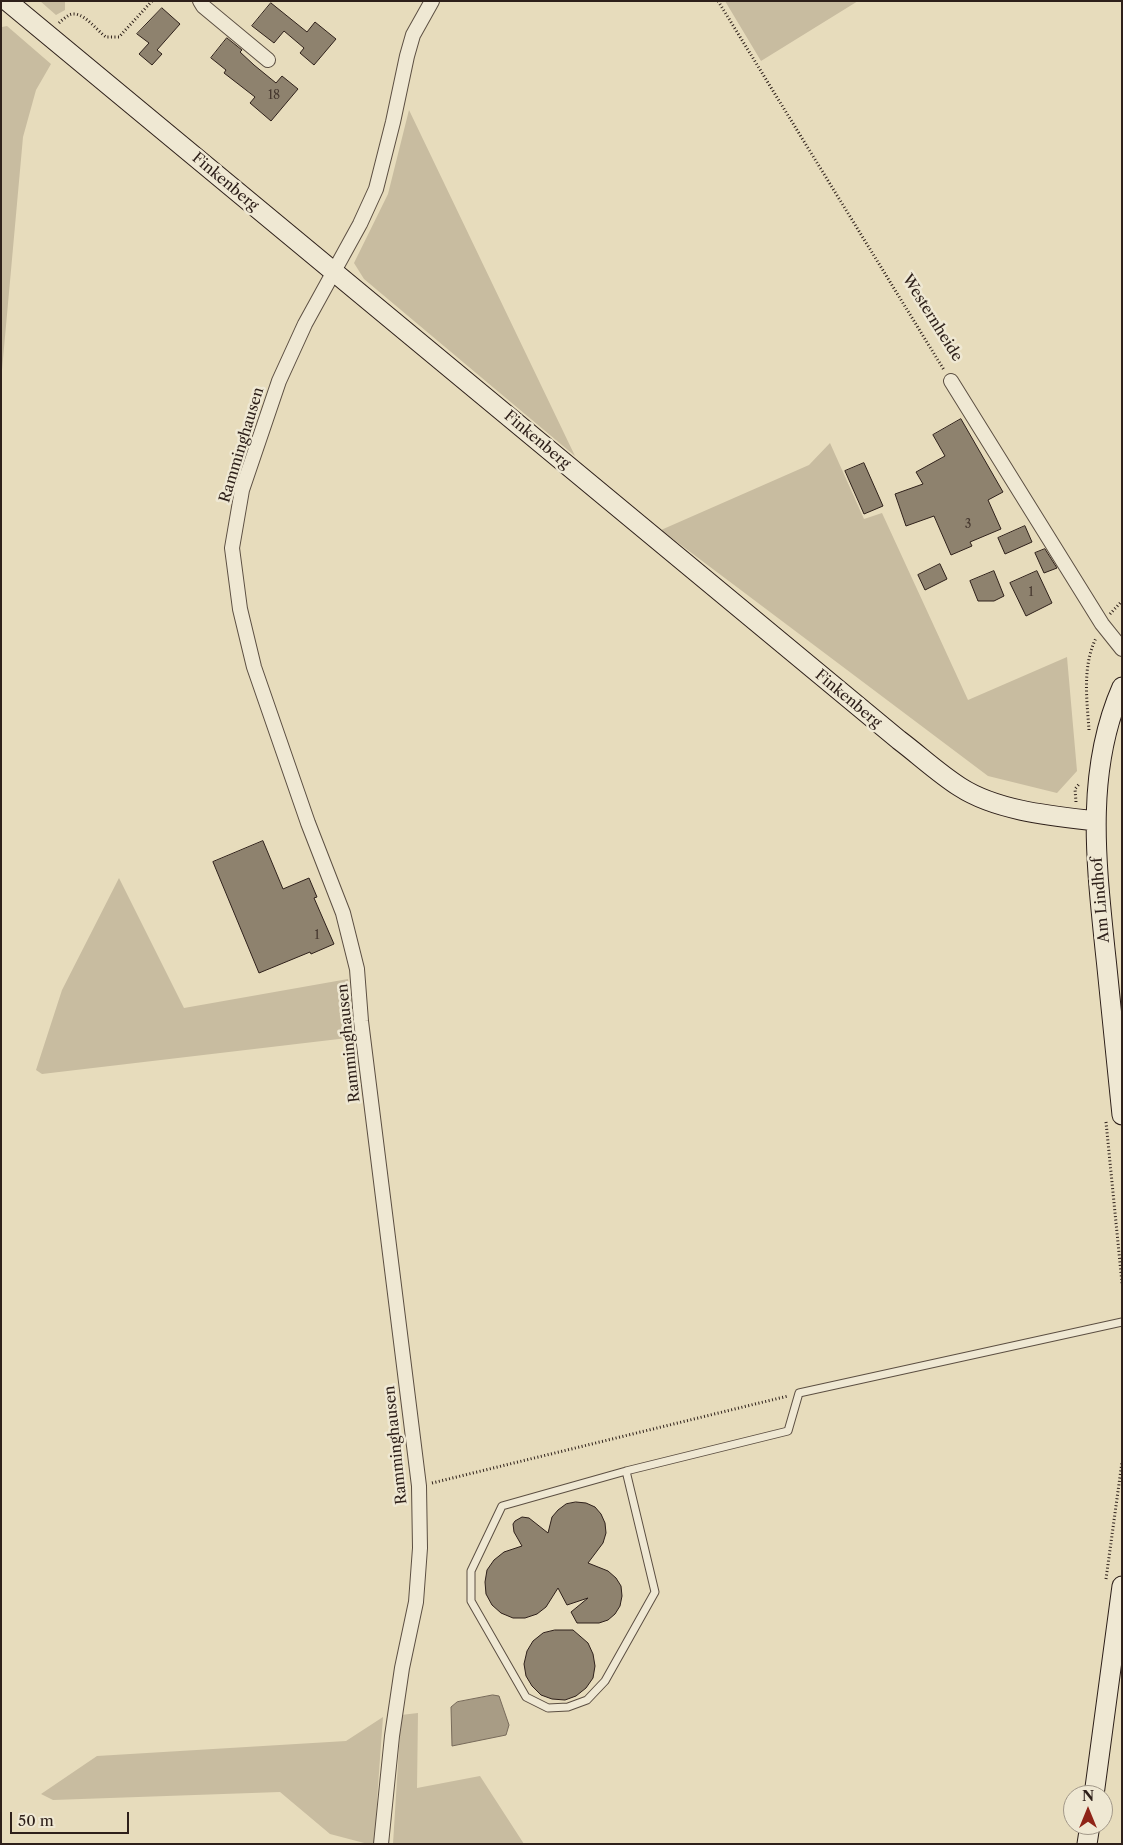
<!DOCTYPE html>
<style>
body{margin:0}
#map{position:relative;width:1123px;height:1845px;overflow:hidden;background:#e7dcbc;font-family:"Libre Caslon Text",serif}
canvas{display:block}
.frame{position:absolute;inset:0;border:2px solid #2e201a;pointer-events:none}
.north{position:absolute;left:1063px;top:1785px;width:50px;height:50px;box-sizing:border-box;background:#efe8d3;border:1px solid #a29889;border-radius:50%;rotate:0deg;font-size:14px;font-weight:700;line-height:20px;text-align:center;color:#2e201a}
.north::after{content:'';display:block;margin:auto;width:18px;height:22px;background:#8f2418;clip-path:polygon(50% 0,100% 100%,50% 72%,0 100%)}
.scale{position:absolute;left:10px;top:1812px;width:119px;height:22px;box-sizing:border-box;border:2px solid #2e201a;border-top:0;padding-left:6px;font-size:15px;line-height:18px;white-space:nowrap;color:#2e201a;-webkit-text-stroke:4px #efe8d3;paint-order:stroke}
</style>
<div id="map">
<canvas width="1123" height="1845"></canvas>
<div class="frame"></div>
<div class="north">N</div>
<div class="scale">50 m</div>
</div>
<script>
const g = document.querySelector('canvas').getContext('2d');
g.lineJoin = 'round';
function fill(path, color) {
  g.fillStyle = color;
  g.fill(path, 'evenodd');
}
function strokePath(path, color, width, dash) {
  g.strokeStyle = color;
  g.lineWidth = width;
  g.lineCap = dash ? 'butt' : 'round';
  g.setLineDash(dash || []);
  g.stroke(path);
}
function drawText(font, color, halo, rows, align = 'center') {
  g.font = font + ' "Libre Caslon Text",serif';
  g.lineWidth = 5;
  g.setLineDash([]);
  g.textBaseline = 'middle';
  g.strokeStyle = halo;
  g.fillStyle = color;
  for (const [text, x, y, turn = 0] of rows) {
    g.save();
    g.translate(x, y);
    g.rotate((+turn || 0) * Math.PI / 180);
    g.textAlign = isNaN(turn) ? turn : align;
    if (halo) g.strokeText(text, 0, 0);
    g.fillText(text, 0, 0);
    g.restore();
  }
}
fill(new Path2D(`
 M 40,1 L 65,1 L 65,10 L 56,15 Z
 M 725,1 L 858,1 L 761,61 Z
 M 7,26 L 51,64 L 36,90 L 23,137 L 1,381 L 1,41 L 2,27 Z
 M 409,110 L 575,456 L 364,279 L 354,263 L 388,194 Z
 M 830,443 L 864,519 L 882,513 L 968,700 L 1067,657 L 1077,771 L 1057,793 L 988,776 L 661,530 L 809,465 Z
 M 119,878 L 184,1008 L 348,979 L 356,1037 L 42,1074 L 36,1070 L 62,990 Z
 M 418,1713 L 417,1788 L 480,1776 L 524,1844 L 393,1844 L 401,1715 Z
 M 383,1717 L 377,1800 L 376,1844 L 368,1844 L 330,1834 L 280,1792 L 53,1800 L 41,1794 L 97,1756 L 346,1741 Z`), '#c8bca0');
const water = new Path2D(`
 M 493,1695 L 499,1696 L 509,1725 L 506,1735 L 452,1746 L 451,1707 L 457,1702 Z`);
fill(water, '#a89c85');
strokePath(water, '#776a5a', 1);
const building = new Path2D(`
 M 271,3 L 307,32 L 315,22 L 336,39 L 314,65 L 300,53 L 304,48 L 284,31 L 274,43 L 252,26 Z
 M 162,8 L 180,24 L 157,50 L 162,54 L 152,65 L 139,54 L 149,43 L 137,34 Z
 M 227,38 L 242,50 L 240,52 L 254,65 L 276,83 L 282,76 L 298,89 L 271,121 L 250,103 L 255,97 L 224,73 L 226,70 L 211,58 Z
 M 961,419 L 1003,492 L 988,500 L 1001,529 L 970,542 L 972,546 L 951,555 L 934,516 L 906,526 L 895,494 L 923,484 L 916,472 L 945,456 L 933,435 Z
 M 864,463 L 883,506 L 864,514 L 845,471 Z
 M 1025,526 L 1032,542 L 1005,554 L 998,538 Z
 M 1045,549 L 1057,568 L 1044,573 L 1035,553 Z
 M 940,564 L 947,579 L 925,590 L 918,575 Z
 M 994,571 L 1004,596 L 994,601 L 978,601 L 970,581 Z
 M 1037,571 L 1052,603 L 1026,616 L 1010,583 Z
 M 263,841 L 283,889 L 309,878 L 317,897 L 314,898 L 334,944 L 311,954 L 310,952 L 259,973 L 213,862 Z
 M 576,1502 L 586,1503 L 595,1507 L 601,1514 L 605,1523 L 606,1533 L 603,1543 L 588,1563 L 608,1571 L 616,1578 L 621,1586 L 622,1596 L 620,1606 L 615,1614 L 608,1620 L 599,1623 L 577,1623 L 571,1612 L 588,1598 L 567,1605 L 558,1588 L 546,1607 L 537,1614 L 525,1618 L 513,1618 L 501,1613 L 492,1605 L 486,1594 L 485,1582 L 487,1570 L 494,1560 L 504,1552 L 522,1546 L 514,1532 L 513,1524 L 515,1521 L 522,1517 L 529,1518 L 548,1533 L 552,1517 L 558,1510 L 566,1504 Z
 M 555,1630 L 573,1630 L 588,1643 L 593,1654 L 595,1666 L 593,1678 L 586,1688 L 576,1696 L 565,1700 L 552,1699 L 541,1695 L 532,1686 L 526,1676 L 524,1664 L 527,1651 L 533,1641 L 543,1633 Z`);
fill(building, '#8e826e');
strokePath(building, '#2e201a', 1);
const lane = new Path2D(`
 M 626,1471 L 655,1592 L 605,1681 L 587,1700 L 568,1707 L 548,1708 L 526,1697 L 471,1601 L 471,1571 L 502,1506 L 626,1471 L 788,1431 L 799,1393 L 1122,1322`);
const street = new Path2D(`
 M 200,1 L 203,6 L 268,60
 M 951,381 L 1102,624 L 1122,649
 M 381,1844 L 392,1736 L 402,1668 L 416,1602 L 420,1548 L 419,1486 L 361,1021 L 357,969 L 343,913 L 308,823 L 254,667 L 240,609 L 232,548 L 242,490 L 279,381 L 305,324 L 360,224 L 376,189 L 393,122 L 407,56 L 413,35 L 432,1`);
const secondary = new Path2D(`
 M 7,1 L 899,740 C 919,755 938,773 960,787 C 997,811 1053,816 1096,821
 M 1122,687 C 1085,771 1096,861 1105,949 C 1111,1004 1116,1059 1122,1115
 M 1094,1795 L 1122,1586
 M 1087,1844 L 1090,1825`);
strokePath(lane, '#5c4f42', 9);
strokePath(street, '#5c4f42', 16);
strokePath(secondary, '#2e201a', 21);
strokePath(new Path2D(`
 M 718,1 L 944,370
 M 59,23 C 62,20 66,17 69,15 C 82,9 96,30 106,37 L 119,37 L 152,1
 M 1110,614 L 1122,601
 M 1089,730 C 1087,700 1082,667 1096,638
 M 1076,802 L 1075,789 L 1080,783
 M 1106,1122 L 1122,1283
 M 432,1483 L 788,1396
 M 1106,1579 L 1122,1462`), '#2e201a', 3, [1, 2.5]);
strokePath(lane, '#efe8d3', 7);
strokePath(street, '#efe8d3', 14);
strokePath(secondary, '#efe8d3', 19);
drawText('12px', '#46382f', null, [
 ["18",274,96],
 ["3",968,525],
 ["1",1031,593],
 ["1",317,936]
]);
drawText('15px', '#2e201a', '#efe8d3', [
 ["Finkenberg",225,182,40],
 ["Westernheide",932,318,58],
 ["Finkenberg",537,440,40],
 ["Ramminghausen",242,445,-73],
 ["Finkenberg",848,699,40],
 ["Am Lindhof",1101,900,-95],
 ["Ramminghausen",349,1043,-96],
 ["Ramminghausen",396,1445,-96]
]);
</script>
